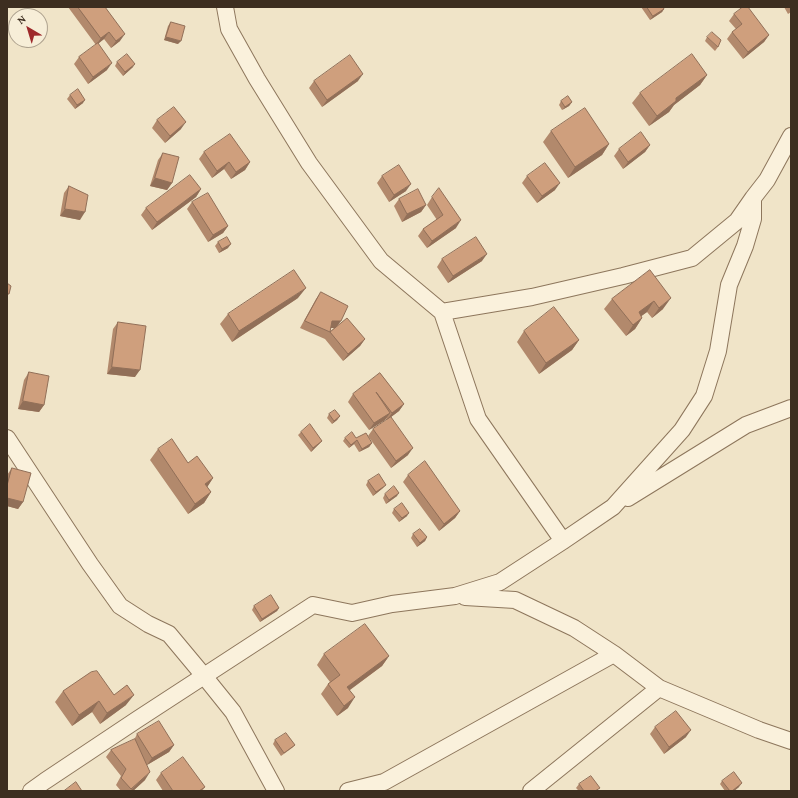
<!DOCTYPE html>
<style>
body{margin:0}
#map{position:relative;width:798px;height:798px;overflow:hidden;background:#f0e4c8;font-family:"Crimson Pro",serif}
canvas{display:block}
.frame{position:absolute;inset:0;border:8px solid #3d2e20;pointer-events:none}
.north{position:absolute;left:8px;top:8px;width:40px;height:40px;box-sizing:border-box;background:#f7eed8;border:1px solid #ada18e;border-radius:50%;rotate:322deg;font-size:11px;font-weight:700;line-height:16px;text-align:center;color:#3d2e20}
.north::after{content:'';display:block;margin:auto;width:14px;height:18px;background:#9e2a2b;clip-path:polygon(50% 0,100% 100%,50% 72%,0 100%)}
</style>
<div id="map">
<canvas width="798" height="798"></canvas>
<div class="frame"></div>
<div class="north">N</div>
</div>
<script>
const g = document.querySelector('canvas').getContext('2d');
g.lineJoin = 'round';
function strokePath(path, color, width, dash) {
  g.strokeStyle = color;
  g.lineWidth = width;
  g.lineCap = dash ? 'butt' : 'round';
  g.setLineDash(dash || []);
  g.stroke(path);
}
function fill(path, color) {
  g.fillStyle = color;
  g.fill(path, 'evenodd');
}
const minor = new Path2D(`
 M 225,7 L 229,29 L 257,79 L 309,163 L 381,261 L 442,312 L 478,419 L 563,541
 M 442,312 L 532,297 L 623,276 L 692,258 L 737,221 L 753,198
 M 7,438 L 90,564 L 120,606 L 148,624 L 169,634 L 204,676 L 233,712 L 276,791
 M 628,498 L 683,464 L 746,425 L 791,408
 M 465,597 L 515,600 L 574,628 L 614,654
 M 31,791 L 45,781 L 138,719 L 313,605 L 352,613 L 392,604 L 455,596 L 500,582 L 563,541 L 613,507 L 682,430 L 704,396 L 718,351 L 729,285 L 745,246 L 753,219 L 753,198 L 767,180 L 791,136
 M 348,791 L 384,782 L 614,654 L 659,688 L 759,730 L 791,741
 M 531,791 L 659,688`);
strokePath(minor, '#8d765c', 18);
strokePath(minor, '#faf1dc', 16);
fill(new Path2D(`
 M 68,7 L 105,7 L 120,41 L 111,48 L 104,39 L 98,44 L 107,70 L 88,84 L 74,64 L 79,57 L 96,45 Z
 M 641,7 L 663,7 L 664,9 L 662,12 L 650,20 Z
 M 784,7 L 791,7 L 791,12 L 788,14 Z
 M 734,14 L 769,35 L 764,42 L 743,59 L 727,39 L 732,32 L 736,29 L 729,21 Z
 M 171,22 L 178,44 L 164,40 L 168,26 Z
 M 707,37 L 718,47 L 715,51 L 705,41 Z
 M 117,62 L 133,67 L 123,76 L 115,66 Z
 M 707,75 L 700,85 L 674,105 L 669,112 L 649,126 L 632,103 L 640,93 Z
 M 314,81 L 358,81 L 322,107 L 309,88 Z
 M 70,95 L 83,103 L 75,109 L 67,99 Z
 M 561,101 L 572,102 L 569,106 L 562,110 L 559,105 Z
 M 157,120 L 181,129 L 165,143 L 152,128 Z
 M 551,131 L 609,144 L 602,155 L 568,178 L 543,142 Z
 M 650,145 L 645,152 L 623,169 L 614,156 L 619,149 Z
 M 204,152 L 250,162 L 245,170 L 231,179 L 224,169 L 212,178 L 199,159 Z
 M 163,153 L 172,183 L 167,190 L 150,186 L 158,160 Z
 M 382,176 L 406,191 L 389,202 L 377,183 Z
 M 527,176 L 555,190 L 537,203 L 522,183 Z
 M 69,186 L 80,220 L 60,216 L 64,193 Z
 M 201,189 L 196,197 L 152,230 L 141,215 L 146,208 Z
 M 432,197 L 456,228 L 427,248 L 418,236 L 423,229 L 437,220 L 427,205 Z
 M 399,199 L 426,205 L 421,212 L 402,222 L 394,206 Z
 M 192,202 L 228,226 L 223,233 L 208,242 L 187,209 Z
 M 218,242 L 228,248 L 219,253 L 215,246 Z
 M 442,259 L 482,261 L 448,283 L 437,267 Z
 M 650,270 L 663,309 L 652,318 L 647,312 L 641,316 L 642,318 L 635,329 L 626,336 L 604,309 L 612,299 Z
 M 321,292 L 337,326 L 365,339 L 360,346 L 343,361 L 325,339 L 300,328 L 316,299 ZM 331,328 L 334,328 L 330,332 Z
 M 298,298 L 232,342 L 220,324 L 228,314 Z
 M 118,322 L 135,377 L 107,374 L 113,329 Z
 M 524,331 L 579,340 L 572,350 L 539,374 L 517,342 Z
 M 29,372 L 44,405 L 39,412 L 18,409 L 24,380 Z
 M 380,373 L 404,404 L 399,411 L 391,417 L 408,455 L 391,468 L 368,436 L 373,429 L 387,420 L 386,418 L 385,420 L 369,430 L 348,402 L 353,394 Z
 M 329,414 L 340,416 L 337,420 L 332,424 L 327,418 Z
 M 301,432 L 322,441 L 311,452 L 298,435 Z
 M 345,438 L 356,438 L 372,443 L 369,447 L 359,452 L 354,444 L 349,448 L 343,441 Z
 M 158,449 L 188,463 L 213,478 L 207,487 L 211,492 L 204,503 L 188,514 L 150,460 Z
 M 12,468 L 23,502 L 18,509 L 7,506 L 7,475 Z
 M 408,475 L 460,511 L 455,518 L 439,531 L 403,482 Z
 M 368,481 L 383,488 L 373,496 L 366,485 Z
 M 385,494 L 397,496 L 386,504 L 383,498 Z
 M 394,509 L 407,516 L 399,522 L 392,513 Z
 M 413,534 L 427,537 L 425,541 L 417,547 L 411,538 Z
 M 254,606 L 279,608 L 277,611 L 260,622 L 252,610 Z
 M 324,654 L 389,656 L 382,666 L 350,690 L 348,708 L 337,716 L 321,694 L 328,684 L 330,682 L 317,665 Z
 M 63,691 L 126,705 L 100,724 L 92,712 L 72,726 L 55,702 Z
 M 655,727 L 686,737 L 664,754 L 650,734 Z
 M 137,734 L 174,745 L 169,752 L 147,765 L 145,780 L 133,791 L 121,791 L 116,785 L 121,776 L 106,757 L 111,750 L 134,740 Z
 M 275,740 L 295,745 L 292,748 L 281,756 L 273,744 Z
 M 161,773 L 205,787 L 202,791 L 163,791 L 156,780 Z
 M 722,781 L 739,787 L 734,791 L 725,791 L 720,784 Z
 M 579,784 L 597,791 L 579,791 L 576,788 Z`), '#b2896c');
fill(new Path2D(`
 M 664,9 L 662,12 L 650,20 L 653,16 Z
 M 109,32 L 104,39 L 96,45 L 101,38 Z
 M 125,34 L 120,41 L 111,48 L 116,41 Z
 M 769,35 L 764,42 L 743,59 L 748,52 Z
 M 166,37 L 181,41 L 178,44 L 164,40 Z
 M 112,63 L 107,70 L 88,84 L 93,77 Z
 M 135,64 L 133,67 L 123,76 L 125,72 Z
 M 363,74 L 358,81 L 322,107 L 327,100 Z
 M 707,75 L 700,85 L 674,105 L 669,112 L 649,126 L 657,116 L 676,98 Z
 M 85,100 L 83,103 L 75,109 L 77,105 Z
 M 572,102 L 569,106 L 562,110 L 565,107 Z
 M 186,122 L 181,129 L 165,143 L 170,136 Z
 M 609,144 L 602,155 L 568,178 L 575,167 Z
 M 650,145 L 645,152 L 623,169 L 628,162 Z
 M 229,162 L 224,169 L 212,178 L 217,171 Z
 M 250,162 L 245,170 L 231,179 L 236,172 Z
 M 155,178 L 172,183 L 167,190 L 150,186 Z
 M 560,183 L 555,190 L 537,203 L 542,196 Z
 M 411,184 L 406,191 L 389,202 L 394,195 Z
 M 201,189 L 196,197 L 152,230 L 157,222 Z
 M 426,205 L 421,212 L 402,222 L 407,214 Z
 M 65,209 L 85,212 L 80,220 L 60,216 Z
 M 461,220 L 456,228 L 427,248 L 432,241 Z
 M 228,226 L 223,233 L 208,242 L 213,235 Z
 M 231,244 L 228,248 L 219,253 L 222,249 Z
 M 487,254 L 482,261 L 448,283 L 453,276 Z
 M 306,288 L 298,298 L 232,342 L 239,331 Z
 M 671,298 L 663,309 L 652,318 L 659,308 Z
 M 654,301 L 647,312 L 632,323 L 639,312 Z
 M 642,318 L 635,329 L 626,336 L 633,325 Z
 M 332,321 L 341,321 L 336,328 L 327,328 Z
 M 365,339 L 360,346 L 343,361 L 348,354 Z
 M 579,340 L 572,350 L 539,374 L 546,363 Z
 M 112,367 L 140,370 L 135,377 L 107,374 Z
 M 23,401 L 44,405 L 39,412 L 18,409 Z
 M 404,404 L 399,411 L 387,420 L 392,413 Z
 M 390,413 L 385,420 L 369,430 L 374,423 Z
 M 340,416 L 337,420 L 332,424 L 334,421 Z
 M 357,440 L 354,444 L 349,448 L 351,445 Z
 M 322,441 L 311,452 L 313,448 Z
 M 372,443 L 369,447 L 359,452 L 362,449 Z
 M 413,448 L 408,455 L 391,468 L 396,461 Z
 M 213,478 L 206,489 L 205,484 Z
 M 386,485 L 383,488 L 373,496 L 376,492 Z
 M 211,492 L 204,503 L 188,514 L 195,504 Z
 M 399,493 L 397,496 L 386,504 L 389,500 Z
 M 7,498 L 23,502 L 18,509 L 7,506 Z
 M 460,511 L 455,518 L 439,531 L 444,524 Z
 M 409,513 L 407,516 L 399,522 L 402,518 Z
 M 427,537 L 425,541 L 417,547 L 420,543 Z
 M 279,608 L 277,611 L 260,622 L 262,619 Z
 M 389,656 L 382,666 L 340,697 L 347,687 Z
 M 134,695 L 126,705 L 100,724 L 107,713 Z
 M 355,697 L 348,708 L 337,716 L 344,706 Z
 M 99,701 L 92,712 L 72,726 L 79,715 Z
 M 691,730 L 686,737 L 664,754 L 669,747 Z
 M 174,745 L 169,752 L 147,765 L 152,758 Z
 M 150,772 L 145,780 L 133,791 L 130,791 Z
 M 742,783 L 739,787 L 734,791 L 732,791 Z`), '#916f58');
const building = new Path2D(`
 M 78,7 L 105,7 L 125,34 L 116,41 L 109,32 L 101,38 Z
 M 647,7 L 663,7 L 664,9 L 653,16 Z
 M 743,7 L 748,7 L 769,35 L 748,52 L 732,32 L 742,24 L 734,14 Z
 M 171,22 L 185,26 L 181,41 L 166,37 Z
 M 712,32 L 721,40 L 718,47 L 707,37 Z
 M 98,43 L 112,63 L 93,77 L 79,57 Z
 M 127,54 L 135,64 L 125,72 L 117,62 Z
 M 692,54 L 707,75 L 676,98 L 676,101 L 657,116 L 640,93 Z
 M 350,55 L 363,74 L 327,100 L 314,81 Z
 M 78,89 L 85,100 L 77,105 L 70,95 Z
 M 568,96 L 572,102 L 565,107 L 561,101 Z
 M 174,107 L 186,122 L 170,136 L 157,120 Z
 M 585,108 L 609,144 L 575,167 L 551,131 Z
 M 641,132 L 650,145 L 628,162 L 619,149 Z
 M 230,134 L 250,162 L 236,172 L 229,162 L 217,171 L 204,152 Z
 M 163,153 L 179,157 L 172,183 L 155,178 Z
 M 545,163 L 560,183 L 542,196 L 527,176 Z
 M 399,165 L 411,184 L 394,195 L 382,176 Z
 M 190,175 L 201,189 L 157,222 L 146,208 Z
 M 69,186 L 88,195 L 85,212 L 65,209 Z
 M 439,188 L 461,220 L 432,241 L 423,229 L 443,215 L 432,197 Z
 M 418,189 L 426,205 L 407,214 L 399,199 Z
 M 208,193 L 228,226 L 213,235 L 192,202 Z
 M 227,237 L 231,244 L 222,249 L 218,242 Z
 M 476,237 L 487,254 L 453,276 L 442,259 Z
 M 294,270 L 306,288 L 239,331 L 228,314 Z
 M 650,270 L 671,298 L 659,308 L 654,301 L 639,312 L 642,318 L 633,325 L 612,299 Z
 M 7,283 L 11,286 L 9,294 L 7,294 Z
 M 321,292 L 348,306 L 341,321 L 332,321 L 330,332 L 347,318 L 365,339 L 348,354 L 330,332 L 305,321 Z
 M 554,307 L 579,340 L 546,363 L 524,331 Z
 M 118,322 L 146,326 L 140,370 L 112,367 Z
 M 29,372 L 49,376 L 44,405 L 23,401 Z
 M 380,373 L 404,404 L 392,413 L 376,392 L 390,413 L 374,423 L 353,394 Z
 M 335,410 L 340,416 L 334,421 L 329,414 Z
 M 391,417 L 413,448 L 396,461 L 373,429 Z
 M 310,424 L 322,441 L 313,448 L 301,432 Z
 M 352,432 L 356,438 L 366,433 L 372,443 L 362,449 L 357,440 L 351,445 L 345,438 Z
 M 172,439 L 188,463 L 197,456 L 213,478 L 205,484 L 211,492 L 195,504 L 158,449 Z
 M 425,461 L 460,511 L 444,524 L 408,475 Z
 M 12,468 L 31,473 L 23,502 L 7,498 L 7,486 Z
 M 379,474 L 386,485 L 376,492 L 368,481 Z
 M 394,486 L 399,493 L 389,500 L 385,494 Z
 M 402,503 L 409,513 L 402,518 L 394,509 Z
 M 420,529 L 427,537 L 420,543 L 413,534 Z
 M 271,595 L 279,608 L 262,619 L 254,606 Z
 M 365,624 L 389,656 L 347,687 L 355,697 L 344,706 L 328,684 L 340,675 L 324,654 Z
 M 97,671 L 114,695 L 127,685 L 134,695 L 107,713 L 99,701 L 79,715 L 63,691 L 91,672 Z
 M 676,711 L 691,730 L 669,747 L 655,727 Z
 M 159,721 L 174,745 L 152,758 L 137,734 Z
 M 286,733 L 295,745 L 284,753 L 275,740 Z
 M 135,739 L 150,772 L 131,789 L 121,778 L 126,769 L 111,750 Z
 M 183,757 L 205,787 L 199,791 L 173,791 L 161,773 Z
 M 734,772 L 742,783 L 732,791 L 730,791 L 722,781 Z
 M 591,776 L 600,788 L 595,791 L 584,791 L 579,784 Z
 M 76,782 L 82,791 L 64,791 Z`);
fill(building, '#cf9f7d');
strokePath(building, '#916f58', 1);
</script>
